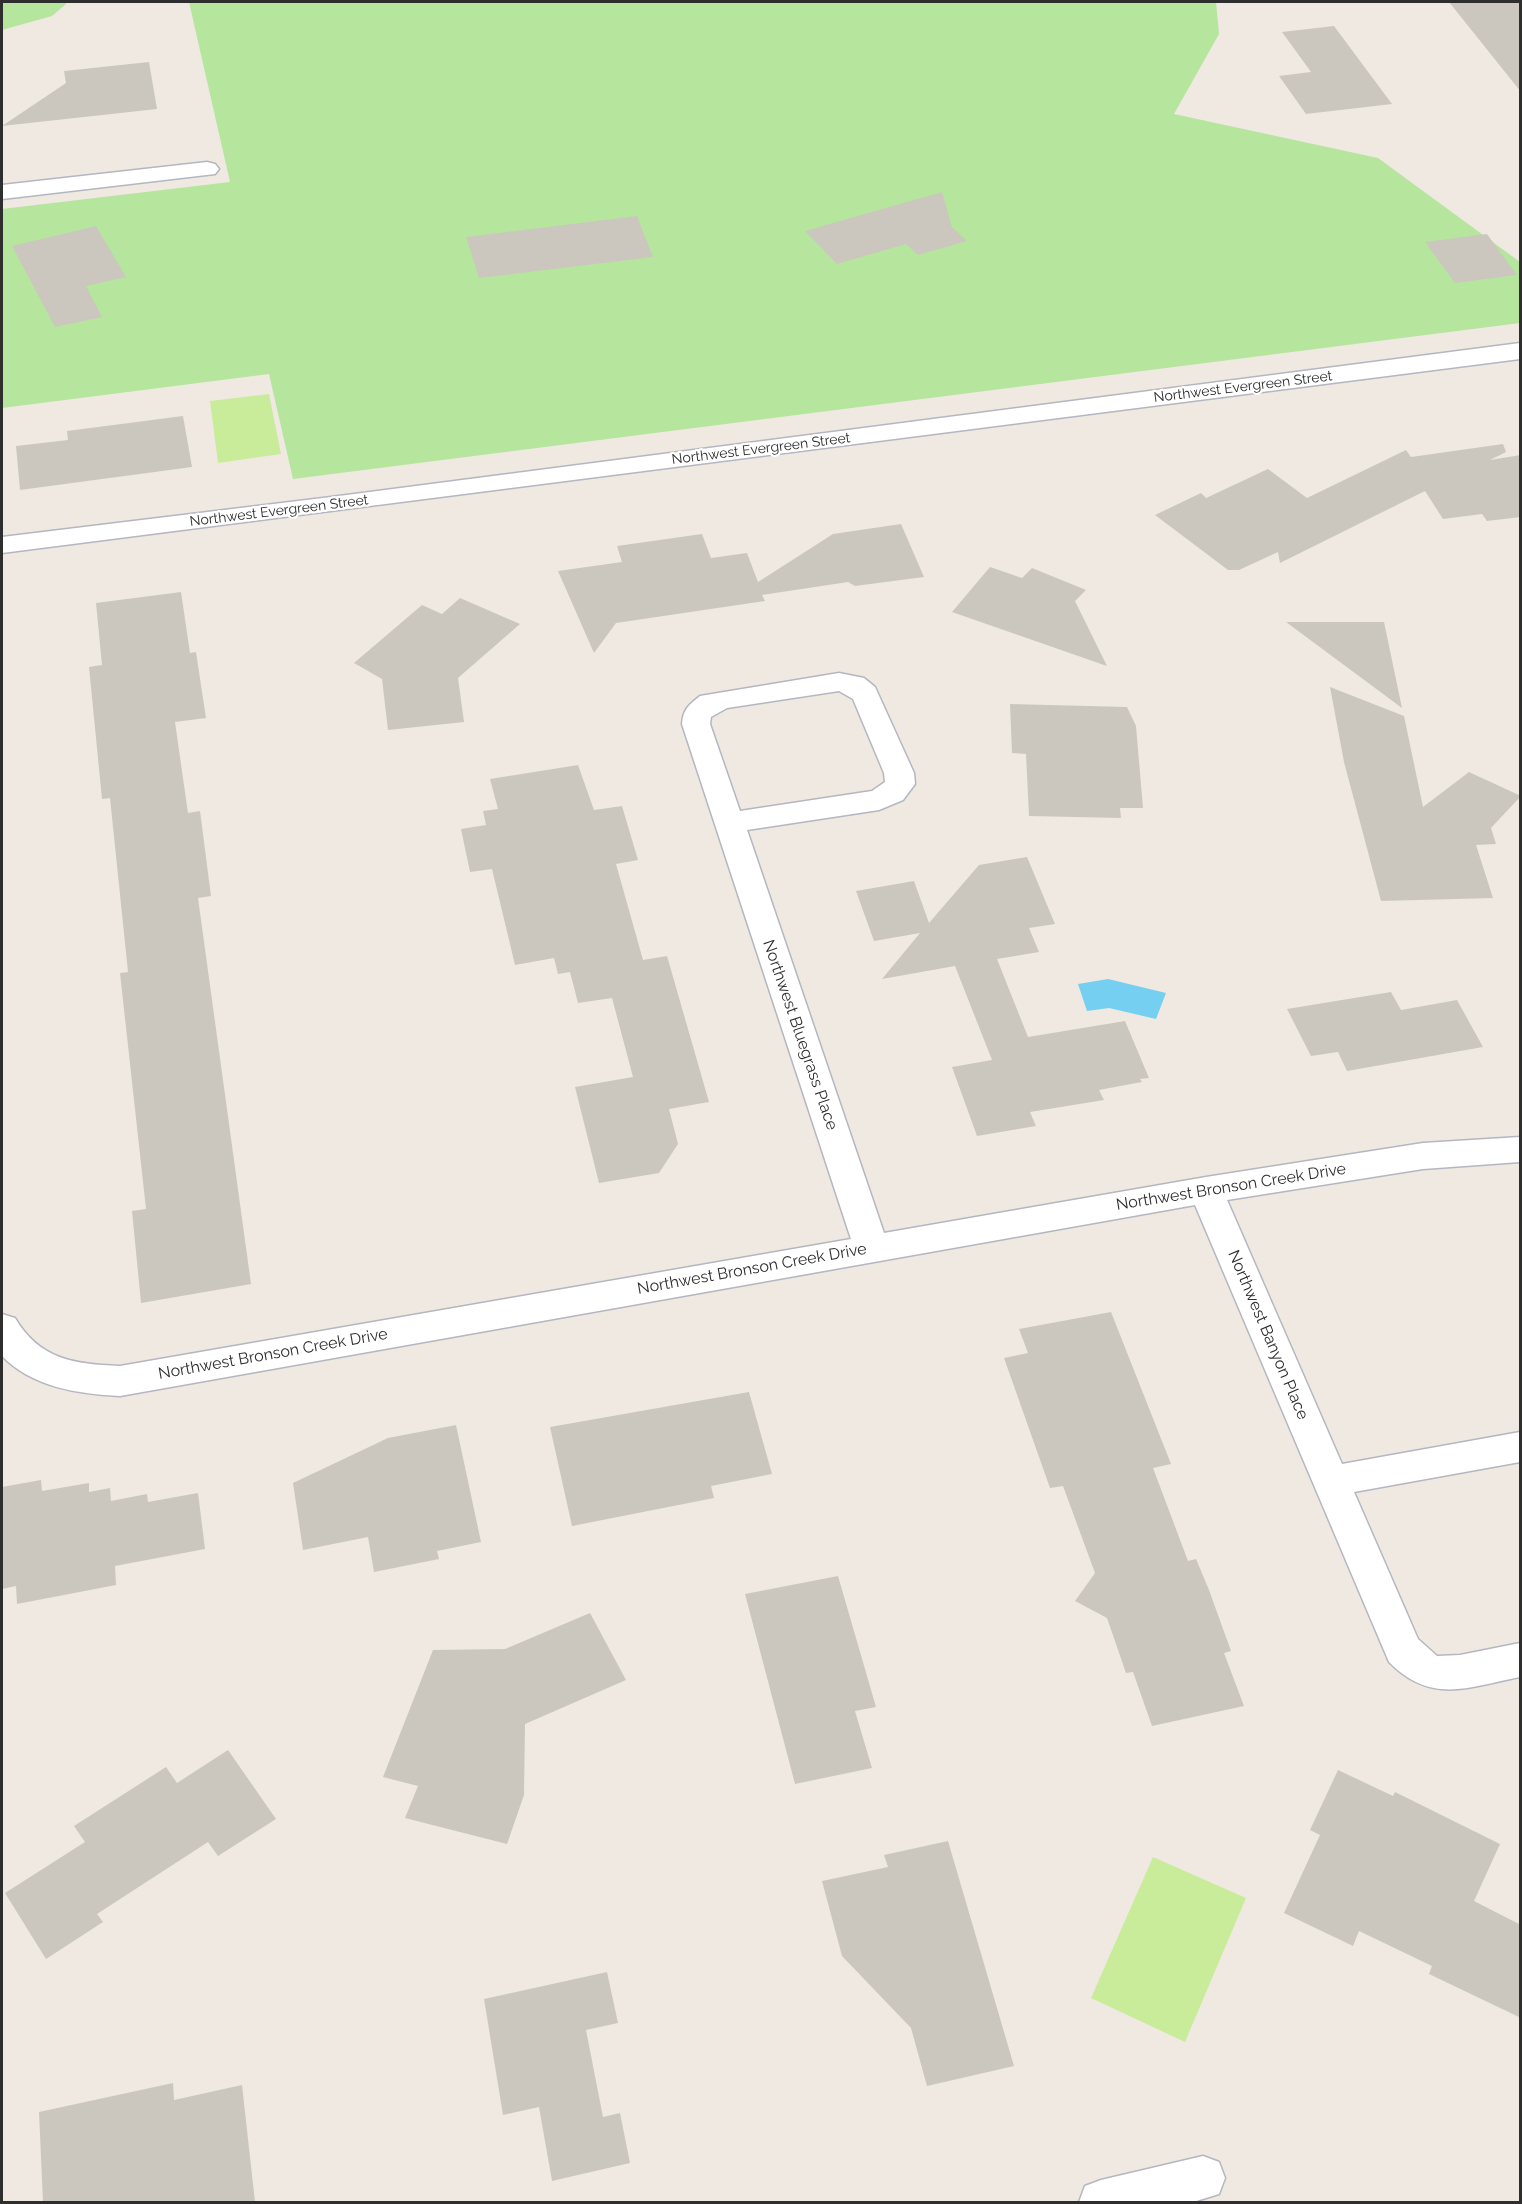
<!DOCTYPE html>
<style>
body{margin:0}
#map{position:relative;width:1522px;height:2204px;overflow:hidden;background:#efe9e1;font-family:Raleway,sans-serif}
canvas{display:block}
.frame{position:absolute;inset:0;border:3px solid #2e2e2e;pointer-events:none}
</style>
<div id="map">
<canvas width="1522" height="2204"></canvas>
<div class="frame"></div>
</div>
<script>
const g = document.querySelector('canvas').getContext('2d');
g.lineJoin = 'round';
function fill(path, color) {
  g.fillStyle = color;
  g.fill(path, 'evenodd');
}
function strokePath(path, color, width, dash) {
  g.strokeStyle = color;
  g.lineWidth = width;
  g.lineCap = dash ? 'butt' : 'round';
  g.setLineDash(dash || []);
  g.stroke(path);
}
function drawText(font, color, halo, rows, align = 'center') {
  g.font = font + ' Raleway,sans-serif';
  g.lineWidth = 4.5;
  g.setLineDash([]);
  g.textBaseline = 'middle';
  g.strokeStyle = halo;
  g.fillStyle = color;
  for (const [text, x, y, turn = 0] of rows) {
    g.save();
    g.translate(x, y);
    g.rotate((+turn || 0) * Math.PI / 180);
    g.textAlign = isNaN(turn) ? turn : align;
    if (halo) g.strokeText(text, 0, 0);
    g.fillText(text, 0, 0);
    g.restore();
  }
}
fill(new Path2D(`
 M 2,2 L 66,2 L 66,4 L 52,16 L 2,30 Z
 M 189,2 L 1216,2 L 1219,34 L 1174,114 L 1378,158 L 1520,262 L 1520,323 L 293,479 L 269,374 L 2,408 L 2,209 L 230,182 Z`), '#b6e59e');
fill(new Path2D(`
 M 269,394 L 281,454 L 218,463 L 210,401 Z
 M 1153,1857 L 1246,1898 L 1185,2042 L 1091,1998 Z`), '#c9ec9a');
fill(new Path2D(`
 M 1108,979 L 1166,993 L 1156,1019 L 1109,1008 L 1087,1011 L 1078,984 Z`), '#75cff0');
fill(new Path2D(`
 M 1449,2 L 1521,2 L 1521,92 Z
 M 1334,26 L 1392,104 L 1306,114 L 1279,76 L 1311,72 L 1282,32 Z
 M 149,62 L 157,109 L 2,126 L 66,83 L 64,71 Z
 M 942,192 L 952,227 L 967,241 L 918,255 L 906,244 L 837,264 L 805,231 Z
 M 637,216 L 653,257 L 479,278 L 466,237 Z
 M 96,226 L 126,277 L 86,286 L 102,317 L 55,327 L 12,246 Z
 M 1487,234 L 1517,275 L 1455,283 L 1425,242 Z
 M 183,416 L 192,467 L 20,490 L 16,446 L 68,440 L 67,431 Z
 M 1503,444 L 1506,452 L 1490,460 L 1521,455 L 1521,517 L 1487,521 L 1482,514 L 1443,519 L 1425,491 L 1280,563 L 1278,552 L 1239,570 L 1228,570 L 1155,515 L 1201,493 L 1206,498 L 1268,469 L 1307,498 L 1406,450 L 1411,457 Z
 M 901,524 L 924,577 L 855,586 L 848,582 L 762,595 L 765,601 L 616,623 L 594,653 L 558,571 L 622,562 L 617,546 L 702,534 L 711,558 L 747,553 L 758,582 L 833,534 Z
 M 990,567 L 1022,578 L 1032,568 L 1086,590 L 1075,601 L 1107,666 L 952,612 Z
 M 181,592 L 190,653 L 196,652 L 206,718 L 175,722 L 188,813 L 200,811 L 211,896 L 198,898 L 251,1284 L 141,1303 L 132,1211 L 146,1209 L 120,973 L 128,972 L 110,798 L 102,799 L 89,667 L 102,665 L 96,603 Z
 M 460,598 L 520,624 L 458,678 L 464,722 L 388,730 L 382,679 L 354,663 L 422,605 L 442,614 Z
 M 1286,622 L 1384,622 L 1402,708 Z
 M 1330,687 L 1404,716 L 1423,807 L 1469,772 L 1521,796 L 1491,828 L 1496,844 L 1476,845 L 1493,898 L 1381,901 L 1344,762 Z
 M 1010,704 L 1127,707 L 1136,726 L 1143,808 L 1120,808 L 1121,818 L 1029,816 L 1026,754 L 1012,753 Z
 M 578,765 L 594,810 L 622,806 L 638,860 L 616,864 L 643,960 L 667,956 L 709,1102 L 669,1109 L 678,1144 L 659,1173 L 599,1183 L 575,1087 L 633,1077 L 612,998 L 578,1003 L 570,972 L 558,974 L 554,958 L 515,965 L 492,869 L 470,872 L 461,829 L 486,825 L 483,811 L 498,809 L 490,779 Z
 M 1027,857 L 1055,924 L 1029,928 L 1039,952 L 997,959 L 1028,1037 L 1125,1021 L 1149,1078 L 1140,1079 L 1142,1082 L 1099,1090 L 1104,1100 L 1030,1112 L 1036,1126 L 977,1136 L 952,1067 L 992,1060 L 955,966 L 882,979 L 920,933 L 874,941 L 856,891 L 914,881 L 929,923 L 979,865 Z
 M 1391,992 L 1401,1010 L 1457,1000 L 1483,1047 L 1347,1071 L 1338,1052 L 1311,1056 L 1287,1009 Z
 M 1111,1312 L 1171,1464 L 1153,1468 L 1188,1561 L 1196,1559 L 1209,1590 L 1231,1651 L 1224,1653 L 1244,1706 L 1152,1726 L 1133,1672 L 1126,1673 L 1107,1618 L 1075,1601 L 1095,1573 L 1063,1486 L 1050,1488 L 1004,1358 L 1028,1353 L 1019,1329 Z
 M 749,1392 L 772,1474 L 711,1486 L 714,1498 L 572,1526 L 550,1427 Z
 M 456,1425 L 481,1542 L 437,1551 L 439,1559 L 374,1572 L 368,1537 L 303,1550 L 293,1483 L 388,1438 Z
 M 41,1480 L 42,1491 L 89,1483 L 89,1492 L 110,1488 L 111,1501 L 147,1494 L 148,1502 L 198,1493 L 205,1549 L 115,1566 L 116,1585 L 17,1604 L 16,1586 L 2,1589 L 2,1487 Z
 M 838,1576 L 876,1707 L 855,1711 L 872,1768 L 795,1784 L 745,1594 Z
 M 590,1613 L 626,1680 L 525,1724 L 524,1795 L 507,1844 L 405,1818 L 418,1786 L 383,1777 L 433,1650 L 505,1649 Z
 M 228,1750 L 276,1819 L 218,1856 L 208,1842 L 97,1914 L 103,1922 L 46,1959 L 5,1893 L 85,1842 L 74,1826 L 166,1767 L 177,1783 Z
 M 1338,1770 L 1393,1796 L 1395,1792 L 1500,1844 L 1474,1901 L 1521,1925 L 1521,2018 L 1429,1974 L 1432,1966 L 1359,1931 L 1353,1946 L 1284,1913 L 1320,1835 L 1310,1830 Z
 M 948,1841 L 1014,2066 L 927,2086 L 911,2028 L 842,1956 L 822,1881 L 888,1867 L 884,1855 Z
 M 607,1972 L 618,2023 L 586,2030 L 603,2117 L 620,2113 L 630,2163 L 552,2181 L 539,2107 L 503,2115 L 484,1999 Z
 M 173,2083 L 174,2100 L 242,2085 L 255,2202 L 43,2202 L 39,2112 Z`), '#cbc7bf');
const street = new Path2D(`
 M 207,162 L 215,164 L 219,169 L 215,174 L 2,199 L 2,185 Z
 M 1520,343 L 1520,359 L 2,553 L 2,537 L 331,497 Z
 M 839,673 L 864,678 L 875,687 L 914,773 L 915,784 L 903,800 L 879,810 L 747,830 L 884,1233 L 1206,1177 L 1423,1143 L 1520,1137 L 1520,1162 L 1423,1169 L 1227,1200 L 1342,1464 L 1520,1432 L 1520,1462 L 1354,1492 L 1418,1639 L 1437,1656 L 1460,1655 L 1520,1643 L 1520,1677 C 1469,1687 1431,1705 1389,1662 L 1195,1205 L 120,1396 C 78,1394 32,1387 2,1356 L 2,1314 L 15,1318 C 40,1360 74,1364 120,1366 L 851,1239 L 682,724 C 683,709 689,705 700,696 ZM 839,691 L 853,699 L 884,773 L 885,782 L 872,791 L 740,811 L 710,724 L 711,717 L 727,708 Z
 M 1203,2156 L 1219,2162 L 1225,2178 L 1219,2194 L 1193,2202 L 1079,2202 L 1085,2186 L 1101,2180 Z`);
strokePath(street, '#b4b7c1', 3);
fill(street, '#fff');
drawText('14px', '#2e2e2e', '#fff', [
 ["Northwest Evergreen Street",1243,387,-7],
 ["Northwest Evergreen Street",761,449,-7],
 ["Northwest Evergreen Street",279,511,-7]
]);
drawText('16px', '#2e2e2e', '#fff', [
 ["Northwest Bluegrass Place",800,1035,71],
 ["Northwest Bronson Creek Drive",1231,1187,-9],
 ["Northwest Bronson Creek Drive",752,1269,-10],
 ["Northwest Banyon Place",1268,1335,67],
 ["Northwest Bronson Creek Drive",273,1354,-10]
]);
</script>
